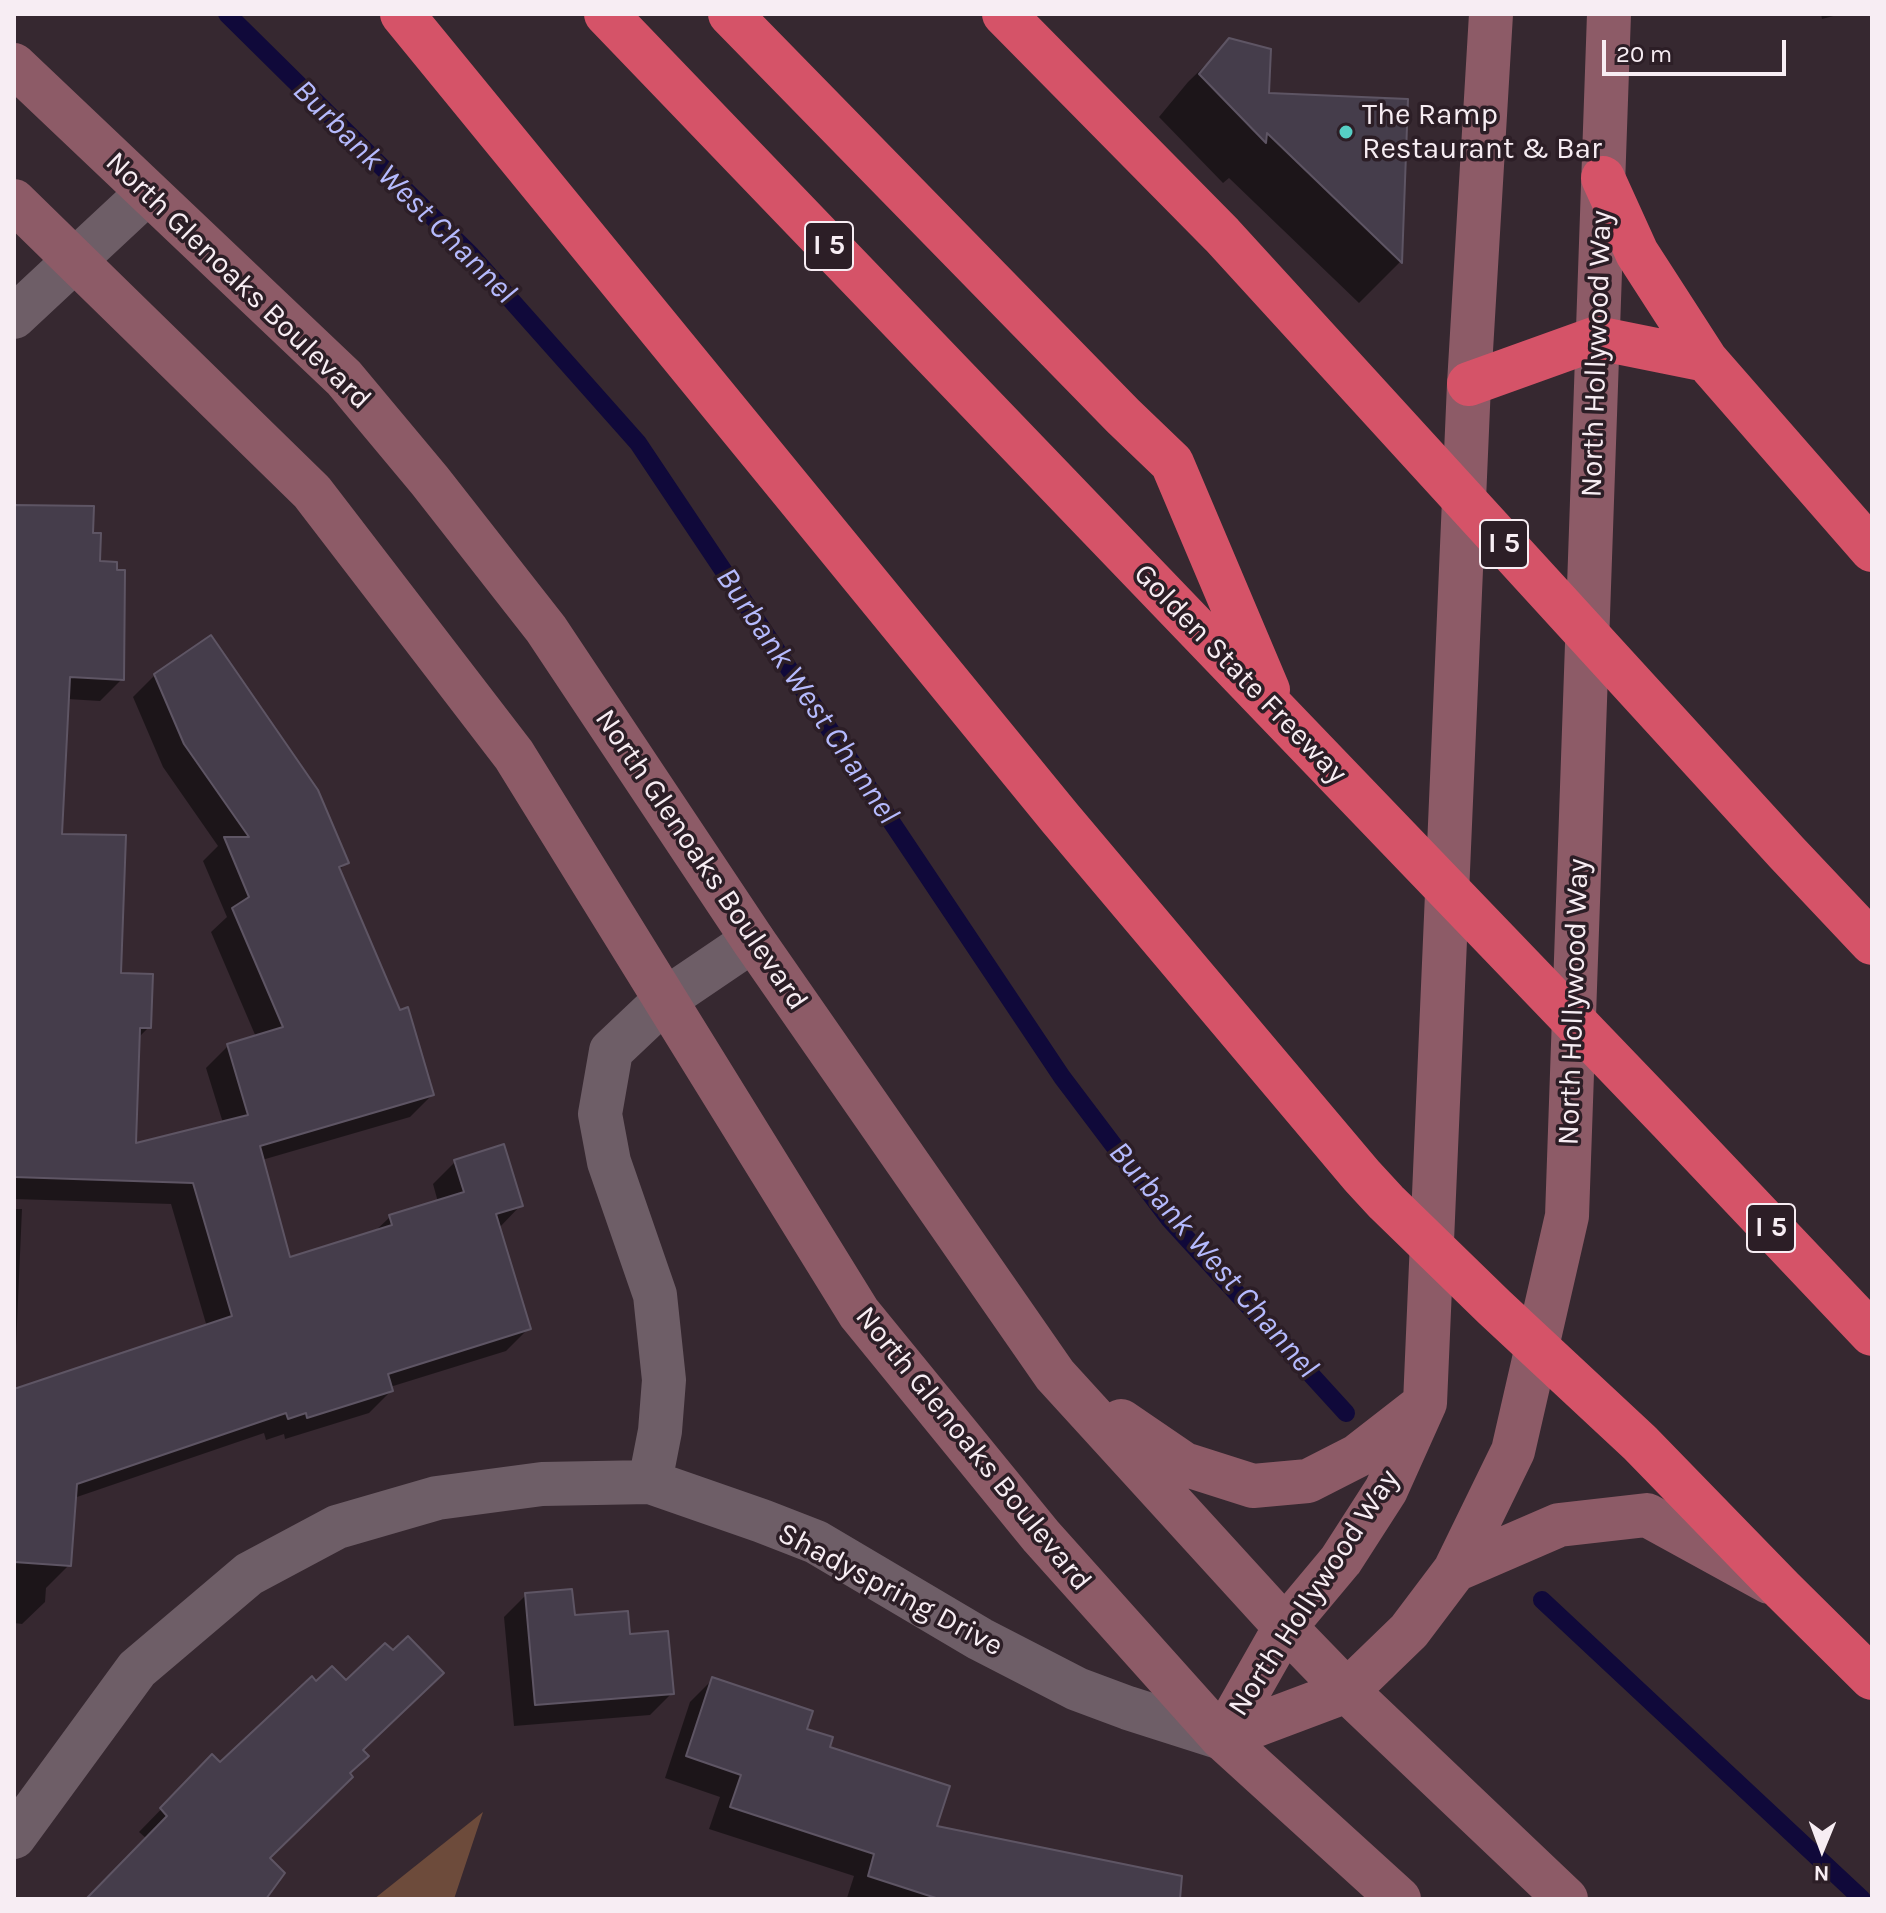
<!DOCTYPE html>
<style>
body{margin:0}
#map{position:relative;width:1886px;height:1913px;overflow:hidden;background:#362830;font-family:Karla,sans-serif}
canvas{display:block}
.frame{position:absolute;inset:0;border:16px solid #f7edf3;pointer-events:none}
.north{position:absolute;left:1782px;top:1809px;width:80px;height:80px;-webkit-text-stroke:6px #2c1e26;paint-order:stroke;rotate:181deg;font-size:22px;font-weight:700;line-height:32px;text-align:center;color:#f7edf3}
.north::after{content:'';display:block;margin:auto;width:28px;height:36px;background:#f7edf3;clip-path:polygon(50% 0,100% 100%,50% 72%,0 100%)}
.scale{position:absolute;left:1602px;top:40px;width:184px;height:36px;box-sizing:border-box;border:4px solid #f7edf3;border-top:0;padding-left:10px;font-size:24px;line-height:28px;white-space:nowrap;color:#f7edf3;-webkit-text-stroke:6px #2c1e26;paint-order:stroke}
</style>
<div id="map">
<canvas width="1886" height="1913"></canvas>
<div class="frame"></div>
<div class="north">N</div>
<div class="scale">20 m</div>
</div>
<script>
const g = document.querySelector('canvas').getContext('2d');
g.lineJoin = 'round';
function fill(path, color) {
  g.fillStyle = color;
  g.fill(path, 'evenodd');
}
function strokePath(path, color, width, dash) {
  g.strokeStyle = color;
  g.lineWidth = width;
  g.lineCap = dash ? 'butt' : 'round';
  g.setLineDash(dash || []);
  g.stroke(path);
}
function drawText(font, color, halo, rows, align = 'center') {
  g.font = font + ' Karla,sans-serif';
  g.lineWidth = 7;
  g.setLineDash([]);
  g.textBaseline = 'middle';
  g.strokeStyle = halo;
  g.fillStyle = color;
  for (const [text, x, y, turn = 0] of rows) {
    g.save();
    g.translate(x, y);
    g.rotate((+turn || 0) * Math.PI / 180);
    g.textAlign = isNaN(turn) ? turn : align;
    if (halo) g.strokeText(text, 0, 0);
    g.fillText(text, 0, 0);
    g.restore();
  }
}
fill(new Path2D(`
 M 483,1812 L 454,1899 L 374,1899 Z`), '#6d4b3b');
fill(new Path2D(`
 M 1821,14 L 1841,14 L 1822,19 Z
 M 1230,41 L 1267,95 L 1406,101 L 1400,262 L 1359,303 L 1229,178 L 1223,183 L 1159,117 L 1188,82 Z
 M 14,507 L 91,535 L 122,679 L 100,701 L 67,699 L 60,836 L 119,975 L 149,1027 L 137,1039 L 134,1146 L 223,1123 L 206,1068 L 228,1046 L 256,1037 L 211,932 L 227,917 L 203,861 L 218,846 L 163,767 L 133,697 L 155,675 L 347,863 L 338,871 L 432,1095 L 410,1117 L 262,1160 L 289,1260 L 373,1233 L 390,1217 L 438,1202 L 433,1184 L 455,1162 L 521,1205 L 499,1228 L 528,1329 L 506,1351 L 390,1387 L 391,1391 L 369,1413 L 285,1439 L 284,1434 L 266,1440 L 264,1433 L 74,1498 L 69,1565 L 46,1588 L 45,1602 L 22,1624 L 14,1623 L 14,1209 L 22,1209 L 14,1391 L 207,1327 L 171,1204 L 14,1199 Z
 M 526,1595 L 573,1617 L 629,1636 L 672,1693 L 650,1715 L 514,1726 L 504,1617 Z
 M 712,1680 L 804,1730 L 934,1827 L 1142,1899 L 851,1899 L 847,1898 L 854,1876 L 709,1829 L 720,1797 L 665,1778 L 690,1702 Z
 M 361,1750 L 267,1859 L 263,1899 L 88,1899 L 147,1839 L 139,1832 L 212,1757 L 220,1765 Z`), '#0007');
strokePath(new Path2D(`
 M 227,14 L 471,255 L 638,443 L 1062,1077 L 1170,1220 L 1346,1413
 M 1542,1600 L 1862,1899`), '#10093a', 18);
const building = new Path2D(`
 M 1229,38 L 1271,49 L 1269,93 L 1408,99 L 1402,263 L 1267,133 L 1266,143 L 1199,74 Z
 M 14,505 L 94,506 L 93,533 L 101,533 L 100,561 L 117,562 L 117,570 L 125,570 L 124,680 L 70,677 L 62,834 L 126,835 L 121,973 L 153,974 L 151,1028 L 140,1028 L 136,1143 L 248,1115 L 227,1044 L 283,1027 L 232,908 L 249,897 L 224,837 L 249,837 L 184,744 L 154,674 L 211,635 L 318,790 L 349,863 L 339,867 L 400,1010 L 408,1007 L 434,1095 L 260,1146 L 290,1257 L 392,1225 L 389,1215 L 464,1192 L 454,1160 L 504,1144 L 523,1206 L 496,1214 L 531,1329 L 388,1374 L 393,1391 L 307,1418 L 306,1413 L 288,1419 L 286,1413 L 77,1484 L 71,1566 L 14,1562 L 14,1389 L 232,1316 L 193,1183 L 14,1177 Z
 M 572,1589 L 575,1615 L 628,1611 L 630,1634 L 668,1631 L 674,1694 L 535,1705 L 525,1593 Z
 M 408,1636 L 444,1673 L 363,1750 L 369,1756 L 350,1773 L 353,1777 L 270,1858 L 285,1873 L 266,1899 L 86,1899 L 167,1816 L 160,1808 L 212,1754 L 220,1762 L 312,1676 L 316,1681 L 332,1666 L 346,1680 L 385,1643 L 393,1650 Z
 M 712,1677 L 813,1711 L 807,1729 L 833,1737 L 830,1747 L 950,1786 L 937,1826 L 1182,1876 L 1180,1899 L 939,1899 L 868,1876 L 874,1854 L 730,1807 L 741,1775 L 686,1756 Z`);
fill(building, '#453d4b');
strokePath(building, '#5e5564', 2);
strokePath(new Path2D(`
 M 14,317 L 147,193
 M 650,1482 L 660,1431 L 664,1380 L 655,1295 L 609,1162 L 600,1114 L 611,1051 L 666,999 L 753,940
 M 14,1837 L 137,1669 L 249,1574 L 337,1527 L 437,1498 L 542,1484 L 650,1482 L 762,1521 L 816,1542 L 980,1639 L 1077,1689 L 1128,1708 L 1222,1738`), '#6e5e67', 44);
strokePath(new Path2D(`
 M 14,65 L 344,378 L 430,481 L 546,629 L 753,940 L 1055,1375 L 1285,1627 L 1347,1691 L 1566,1899
 M 14,201 L 312,492 L 514,755 L 859,1313 L 1041,1536 L 1222,1738 L 1399,1899
 M 1121,1421 L 1184,1464 L 1253,1486 L 1308,1481 L 1357,1456 L 1420,1407
 M 1455,1570 L 1559,1525 L 1647,1515 L 1769,1582
 M 1222,1738 L 1347,1691 L 1409,1631 L 1455,1570 L 1513,1451 L 1567,1216 L 1609,14
 M 1222,1738 L 1285,1627 L 1341,1560 L 1386,1490 L 1425,1403 L 1469,384 L 1491,14`), '#8d5b67', 44);
strokePath(new Path2D(`
 M 402,14 L 1060,818 L 1362,1176 L 1386,1202 L 1494,1307 L 1640,1443 L 1782,1589 L 1872,1678
 M 606,14 L 1670,1121 L 1872,1334
 M 730,14 L 1123,416 L 1172,463 L 1268,690
 M 1004,14 L 1222,235 L 1787,853 L 1872,943
 M 1603,178 L 1637,253 L 1706,360 L 1872,550
 M 1469,384 L 1597,338 L 1706,360`), '#d55368', 44);
for (const [x, y, r, color] of [
 [1346,132,8,"#56cec4"]
]) {
  const dot = new Path2D();
  dot.arc(x, y, r, 0, 2 * Math.PI);
  g.fillStyle = color;
  g.fill(dot);
  strokePath(dot, '#2c1e26', 3);
}
for (const [x, y, w] of [
 [829,246,48],
 [1504,544,48],
 [1771,1228,48]
]) {
  const box = new Path2D();
  box.roundRect(x - w / 2, y - 24, w, 48, 6);
  g.fillStyle = '#2c1e26';
  g.fill(box);
  strokePath(box, '#f7edf3', 2);
}
drawText('bold 28px', '#f7edf3', null, [
 ["I 5",829,246],
 ["I 5",1504,544],
 ["I 5",1771,1228]
]);
drawText('30px', '#f7edf3', '#2c1e26', [
 ["The Ramp",1362,115],
 ["Restaurant & Bar",1362,149]
], 'left');
drawText('30px', '#f7edf3', '#2c1e26', [
 ["North Glenoaks Boulevard",238,281,44],
 ["North Hollywood Way",1597,354,-88],
 ["Golden State Freeway",1240,674,46],
 ["North Glenoaks Boulevard",701,860,56],
 ["North Hollywood Way",1574,1002,-88],
 ["North Glenoaks Boulevard",973,1449,51],
 ["Shadyspring Drive",890,1590,28],
 ["North Hollywood Way",1314,1593,-57]
]);
drawText('italic 32px', '#b5bafd', '#2c1e26', [
 ["Burbank West Channel",404,192,45],
 ["Burbank West Channel",807,696,56],
 ["Burbank West Channel",1213,1260,49]
]);
</script>
